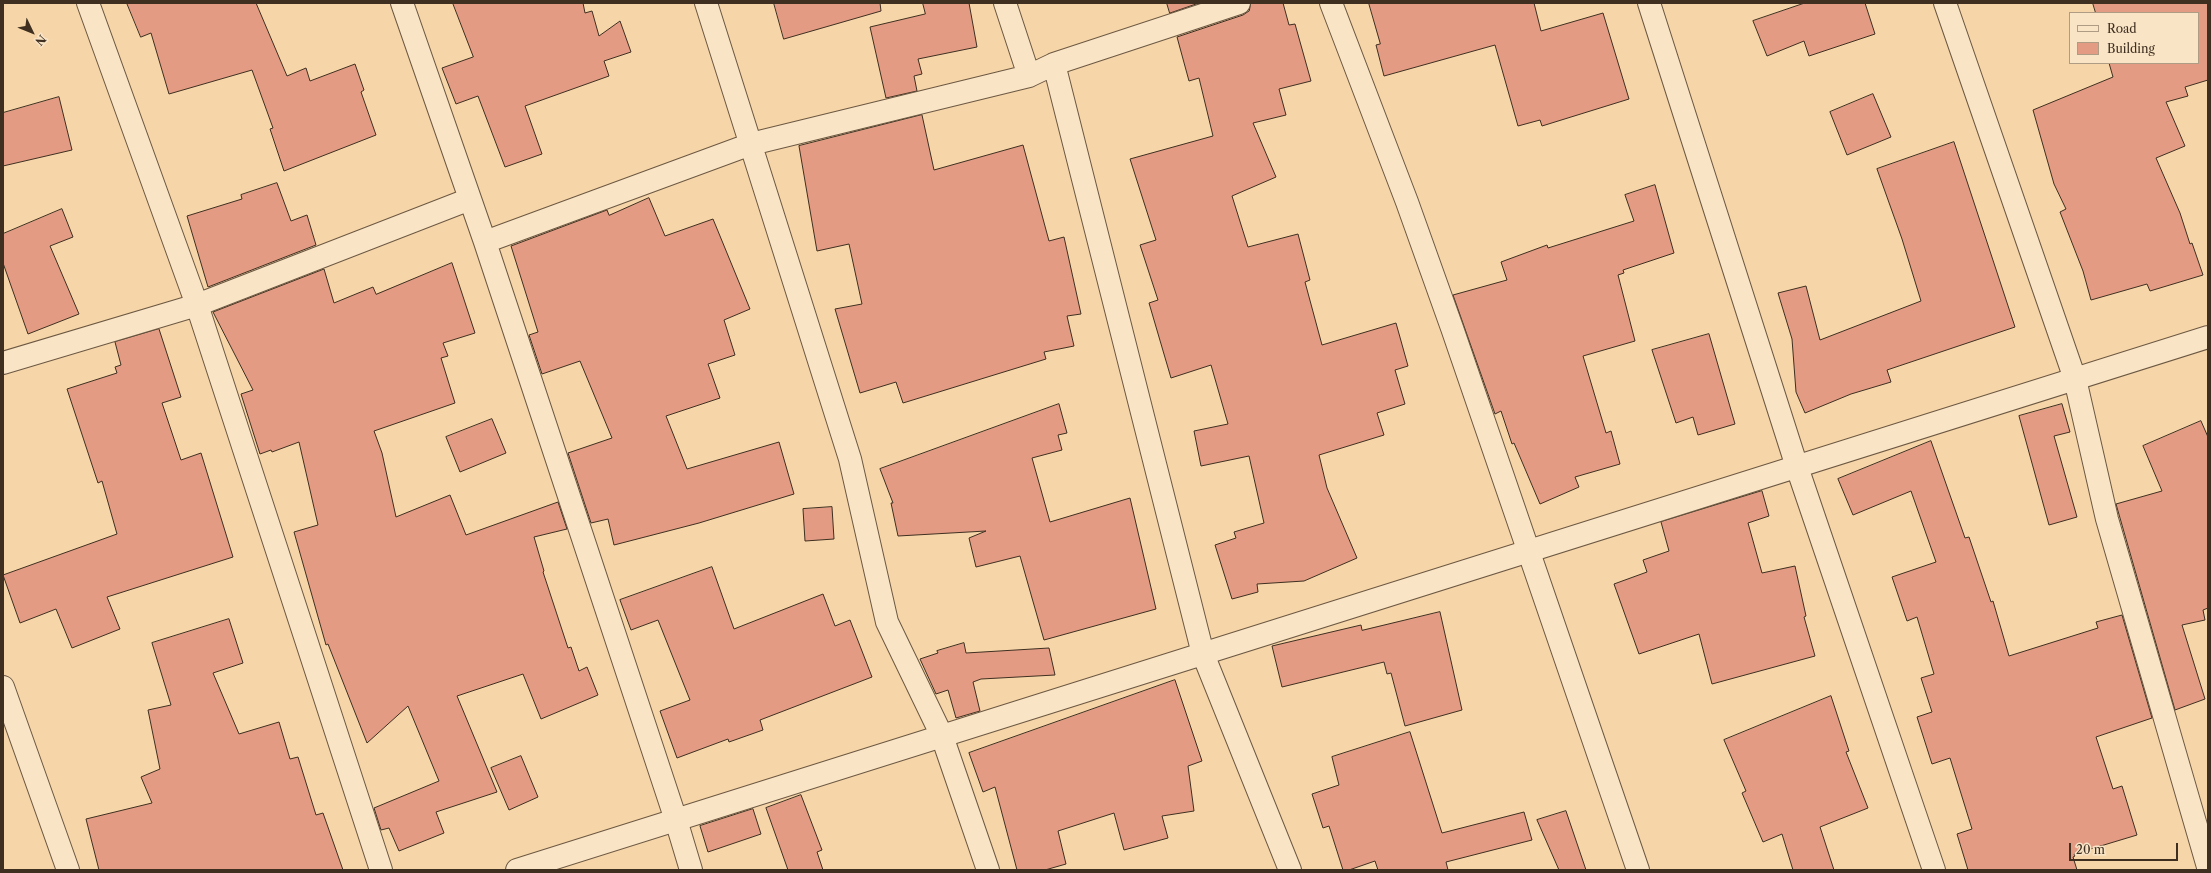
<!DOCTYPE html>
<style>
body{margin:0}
#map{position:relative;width:2211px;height:873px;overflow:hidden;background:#f6d5a8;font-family:"Libre Caslon Text",serif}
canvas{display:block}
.frame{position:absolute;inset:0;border:4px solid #3e2f20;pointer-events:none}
.legend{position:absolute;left:2069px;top:12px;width:130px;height:52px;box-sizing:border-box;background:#f9e4c6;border:1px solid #ae9c84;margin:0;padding:5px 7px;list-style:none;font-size:12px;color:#3e2f20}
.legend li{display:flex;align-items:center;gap:8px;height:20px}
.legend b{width:20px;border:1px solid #ae9c84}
.north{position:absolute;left:12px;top:12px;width:40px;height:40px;-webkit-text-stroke:3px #f9e4c6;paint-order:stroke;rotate:133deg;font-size:11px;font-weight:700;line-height:16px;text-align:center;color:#3e2f20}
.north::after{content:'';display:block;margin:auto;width:14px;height:18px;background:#3e2f20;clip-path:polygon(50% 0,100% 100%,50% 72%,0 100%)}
.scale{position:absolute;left:2069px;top:843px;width:109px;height:18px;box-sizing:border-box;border:2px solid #3e2f20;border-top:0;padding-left:5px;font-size:12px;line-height:14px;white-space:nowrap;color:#3e2f20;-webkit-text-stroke:3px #f9e4c6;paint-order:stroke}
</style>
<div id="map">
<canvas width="2211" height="873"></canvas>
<div class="frame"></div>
<ul class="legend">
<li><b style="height:5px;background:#f9e4c6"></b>Road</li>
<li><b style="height:11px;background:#e39b84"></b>Building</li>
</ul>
<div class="north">N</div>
<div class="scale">20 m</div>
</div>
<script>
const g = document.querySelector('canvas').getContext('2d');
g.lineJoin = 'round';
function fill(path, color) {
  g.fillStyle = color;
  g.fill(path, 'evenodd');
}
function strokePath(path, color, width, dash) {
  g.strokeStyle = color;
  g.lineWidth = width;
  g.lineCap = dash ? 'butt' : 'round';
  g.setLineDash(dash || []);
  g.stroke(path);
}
const building = new Path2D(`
 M 127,3 L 256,3 L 287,76 L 306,68 L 310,81 L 355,64 L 364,90 L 361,92 L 376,135 L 284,171 L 270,129 L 273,128 L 252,70 L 169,94 L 151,33 L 141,37 Z
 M 453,3 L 583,3 L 585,13 L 592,11 L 599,36 L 620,21 L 631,52 L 604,61 L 609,76 L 525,106 L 542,154 L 505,167 L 478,96 L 456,104 L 442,68 L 473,57 Z
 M 774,3 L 880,3 L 881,11 L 784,39 Z
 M 923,3 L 969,3 L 977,47 L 918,59 L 922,74 L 914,76 L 917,91 L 886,98 L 870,27 L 925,14 Z
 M 1167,3 L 1199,3 L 1170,13 Z
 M 1251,3 L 1283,3 L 1289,25 L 1295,24 L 1311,81 L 1279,89 L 1286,115 L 1253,123 L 1276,177 L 1232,196 L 1248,247 L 1298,234 L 1310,280 L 1305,282 L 1322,345 L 1396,323 L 1408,366 L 1395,370 L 1405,404 L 1377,413 L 1384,435 L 1319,455 L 1327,488 L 1357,558 L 1304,581 L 1257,584 L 1258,592 L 1232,599 L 1215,545 L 1236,538 L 1234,532 L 1264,523 L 1249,456 L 1201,466 L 1194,431 L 1228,424 L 1211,365 L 1171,378 L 1149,303 L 1158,300 L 1140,245 L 1156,240 L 1130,159 L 1213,136 L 1199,78 L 1189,81 L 1177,37 L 1243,15 L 1249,11 Z
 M 1369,3 L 1534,3 L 1541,31 L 1603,13 L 1629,99 L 1542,126 L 1540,120 L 1518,126 L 1495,45 L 1384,76 L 1376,45 L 1380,44 Z
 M 1805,3 L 1865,3 L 1875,34 L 1809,56 L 1804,41 L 1767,56 L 1753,21 Z
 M 2093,3 L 2208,3 L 2208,80 L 2185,87 L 2188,96 L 2166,102 L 2185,146 L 2156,158 L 2180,213 L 2190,244 L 2192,243 L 2203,275 L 2150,291 L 2147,284 L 2091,300 L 2083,271 L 2060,212 L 2066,209 L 2054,184 L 2033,110 L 2113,77 L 2109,63 L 2198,63 L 2198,13 L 2096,13 Z
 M 1873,94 L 1891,137 L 1847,155 L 1830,112 Z
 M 59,97 L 72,150 L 3,166 L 3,113 Z
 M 922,115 L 934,170 L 1023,145 L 1049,241 L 1064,237 L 1081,314 L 1067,316 L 1074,346 L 1044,352 L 1046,359 L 903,403 L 896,382 L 860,393 L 835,309 L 862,304 L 849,244 L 817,251 L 799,146 Z
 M 1954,142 L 2015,327 L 1887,370 L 1891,382 L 1851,394 L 1805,413 L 1796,392 L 1792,339 L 1778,293 L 1806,286 L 1820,340 L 1921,301 L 1902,239 L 1877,169 Z
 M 277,183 L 291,221 L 307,215 L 316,245 L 208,287 L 187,216 L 242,199 L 241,195 Z
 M 1655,185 L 1674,253 L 1623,270 L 1624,273 L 1618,275 L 1635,341 L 1583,356 L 1606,433 L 1611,431 L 1620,464 L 1575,477 L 1579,487 L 1540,504 L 1514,443 L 1512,444 L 1501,411 L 1495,414 L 1453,295 L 1507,280 L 1501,262 L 1547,245 L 1548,248 L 1634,221 L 1625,195 Z
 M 649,198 L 665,236 L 713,219 L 750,309 L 724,320 L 735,355 L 708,364 L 720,398 L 666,416 L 687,469 L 779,442 L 794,494 L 699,523 L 614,545 L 608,519 L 591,523 L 568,453 L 612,438 L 580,361 L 542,374 L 529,335 L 538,332 L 511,246 L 607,210 L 609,215 Z
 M 62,209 L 73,237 L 50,246 L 79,314 L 28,334 L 3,263 L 3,234 Z
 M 452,263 L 475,333 L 443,343 L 448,356 L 441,358 L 455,403 L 374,431 L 382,453 L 396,517 L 450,495 L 466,535 L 558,502 L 567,529 L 534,537 L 544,571 L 543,572 L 568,648 L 571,647 L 579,671 L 587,667 L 598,695 L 541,719 L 523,674 L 457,696 L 497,792 L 436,812 L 444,833 L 399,851 L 389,828 L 381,830 L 374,808 L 439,781 L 408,706 L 367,743 L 328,644 L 326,645 L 294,532 L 318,525 L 299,442 L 272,452 L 271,450 L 260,454 L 241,394 L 253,390 L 213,312 L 324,269 L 334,303 L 373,287 L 376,294 Z
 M 159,329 L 181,397 L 162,403 L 181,460 L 201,453 L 233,557 L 107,597 L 120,629 L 72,648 L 56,609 L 20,623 L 3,575 L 117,534 L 102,481 L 98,483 L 67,389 L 117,373 L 115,367 L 121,365 L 115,342 Z
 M 1709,334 L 1735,424 L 1698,435 L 1693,417 L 1676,423 L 1652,350 Z
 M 1059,404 L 1067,433 L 1058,435 L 1062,450 L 1032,458 L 1050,522 L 1130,498 L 1156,609 L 1044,640 L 1020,556 L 976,567 L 969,538 L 986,531 L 898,536 L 891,503 L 893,503 L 880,469 Z
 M 2062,404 L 2070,432 L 2054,436 L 2077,517 L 2049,525 L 2019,416 Z
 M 492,419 L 506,453 L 460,472 L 446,437 Z
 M 2201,421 L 2208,437 L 2208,608 L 2203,610 L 2205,620 L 2182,625 L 2205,699 L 2175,710 L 2116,504 L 2162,491 L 2143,446 Z
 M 1931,441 L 1965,538 L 1969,537 L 1991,602 L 1993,601 L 2009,656 L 2098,628 L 2096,622 L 2122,615 L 2152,718 L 2096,737 L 2113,789 L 2122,786 L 2137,835 L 2074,854 L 2075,856 L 2073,857 L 2077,870 L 1968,870 L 1957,834 L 1972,829 L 1950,758 L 1932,764 L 1917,717 L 1932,712 L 1921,678 L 1934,674 L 1917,617 L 1907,621 L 1892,577 L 1936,562 L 1911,491 L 1853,515 L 1838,479 Z
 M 1762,491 L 1769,516 L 1748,523 L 1762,573 L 1795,566 L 1806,616 L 1804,617 L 1815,656 L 1712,684 L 1699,634 L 1639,654 L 1614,584 L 1647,572 L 1643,560 L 1669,551 L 1661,522 Z
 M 832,507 L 834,539 L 805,541 L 803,509 Z
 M 712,567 L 734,629 L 823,594 L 835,626 L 850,620 L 872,677 L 760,720 L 763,730 L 729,742 L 728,739 L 677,758 L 660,711 L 690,700 L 658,620 L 631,630 L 620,600 Z
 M 1440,612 L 1462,710 L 1405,726 L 1391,673 L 1387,674 L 1384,662 L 1282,687 L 1272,646 L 1361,625 L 1362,630 Z
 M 229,619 L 243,663 L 213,673 L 239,734 L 279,722 L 290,759 L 298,757 L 316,815 L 323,813 L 343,870 L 99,870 L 86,819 L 152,803 L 141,777 L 160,769 L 148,710 L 171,705 L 152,643 Z
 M 964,643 L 966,653 L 1049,648 L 1055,675 L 981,679 L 973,682 L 980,711 L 956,718 L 948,690 L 936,694 L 920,659 L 938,653 L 937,651 Z
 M 1175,680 L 1202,761 L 1188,766 L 1194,811 L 1162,816 L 1168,838 L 1124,850 L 1114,813 L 1058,831 L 1066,864 L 1045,870 L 1017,870 L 995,787 L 983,792 L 969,753 Z
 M 1831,696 L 1849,751 L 1846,752 L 1868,808 L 1820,827 L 1834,870 L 1793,870 L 1782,834 L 1763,842 L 1742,793 L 1746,791 L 1724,740 Z
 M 1410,732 L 1442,833 L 1524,812 L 1532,840 L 1446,862 L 1448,870 L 1378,870 L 1375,861 L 1349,870 L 1343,870 L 1329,826 L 1323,828 L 1312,794 L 1339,785 L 1332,757 Z
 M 521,756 L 538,797 L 509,810 L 491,768 Z
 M 801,795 L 822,850 L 817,852 L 823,870 L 788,870 L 766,808 Z
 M 753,809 L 761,834 L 708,852 L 700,826 Z
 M 1566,811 L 1586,870 L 1559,870 L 1537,820 Z`);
fill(building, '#e39b84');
strokePath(building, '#3e2f20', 1);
const minor = new Path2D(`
 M 88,3 L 197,305 L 381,870
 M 402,3 L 485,242 L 676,820 L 691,870
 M 706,3 L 850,459 L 887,622 L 942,736 L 988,870
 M 1005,3 L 1029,76
 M 1331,3 L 1407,202 L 1452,328 L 1638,870
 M 1649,3 L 1797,467 L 1934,870
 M 1945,3 L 2075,379 L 2107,519 L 2208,867
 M 1054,64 L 1203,654 L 1290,870
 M 485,242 L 751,144 L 1029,76 L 1054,64 L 1239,3
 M 3,363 L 197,305 L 470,199`);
const tertiary = new Path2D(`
 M 3,687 L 68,870
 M 517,870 L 2208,337`);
strokePath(minor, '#6c5842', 24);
strokePath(tertiary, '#6c5842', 24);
strokePath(minor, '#f9e4c6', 22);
strokePath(tertiary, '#f9e4c6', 22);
</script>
